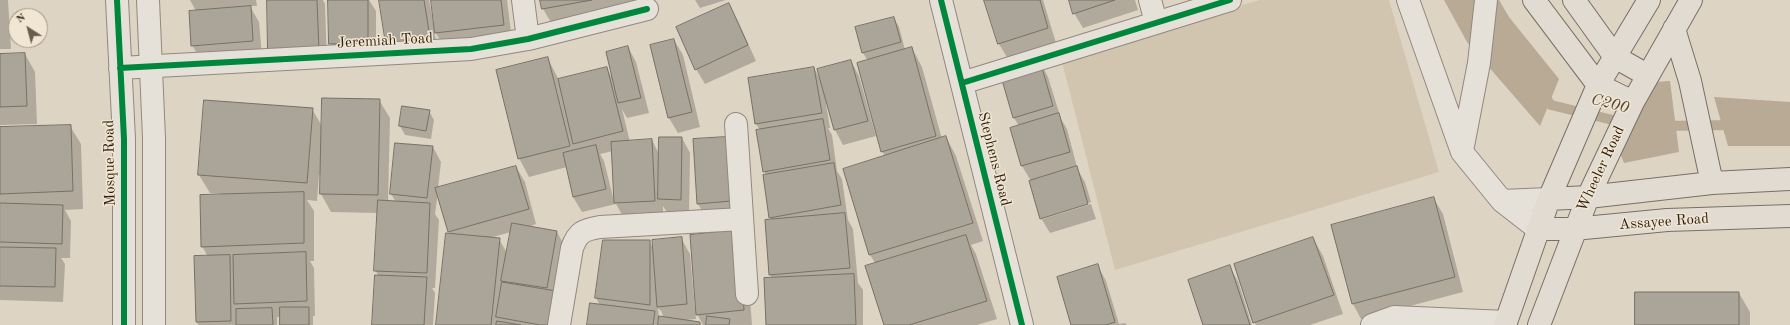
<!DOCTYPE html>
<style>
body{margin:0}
#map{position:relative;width:1790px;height:325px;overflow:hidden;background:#ded4c4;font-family:"Old Standard TT",serif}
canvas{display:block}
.north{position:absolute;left:8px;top:8px;width:40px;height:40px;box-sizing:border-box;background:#f0e6d2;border:1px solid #a29684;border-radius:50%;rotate:324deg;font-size:11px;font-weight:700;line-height:16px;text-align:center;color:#2d1d0f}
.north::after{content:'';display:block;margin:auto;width:14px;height:18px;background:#6b5d4e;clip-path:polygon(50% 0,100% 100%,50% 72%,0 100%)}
</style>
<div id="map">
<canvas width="1790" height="325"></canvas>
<div class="north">N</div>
</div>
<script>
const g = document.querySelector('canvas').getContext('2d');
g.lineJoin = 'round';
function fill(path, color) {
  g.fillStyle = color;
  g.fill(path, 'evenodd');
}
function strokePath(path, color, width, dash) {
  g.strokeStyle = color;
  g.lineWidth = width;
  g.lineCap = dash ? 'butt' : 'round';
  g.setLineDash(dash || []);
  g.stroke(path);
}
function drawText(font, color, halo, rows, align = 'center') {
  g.font = font + ' "Old Standard TT",serif';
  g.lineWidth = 3;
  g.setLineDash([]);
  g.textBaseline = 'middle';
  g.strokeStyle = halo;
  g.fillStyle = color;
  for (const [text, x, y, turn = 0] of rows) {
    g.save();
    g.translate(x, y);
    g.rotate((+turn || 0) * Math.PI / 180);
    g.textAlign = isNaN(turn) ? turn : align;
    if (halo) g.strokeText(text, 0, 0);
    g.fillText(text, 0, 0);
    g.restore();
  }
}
fill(new Path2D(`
 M 1260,0 L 1389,0 L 1439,172 L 1115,270 L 1061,58 Z`), '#d2c5af');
fill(new Path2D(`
 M 1444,0 L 1499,0 L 1509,17 L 1559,79 L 1540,126 L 1467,42 Z
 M 1670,81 L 1679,152 L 1624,163 L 1620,153 L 1655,82 Z
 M 1714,97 L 1790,102 L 1790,146 L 1728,146 Z`), '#b8aa94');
fill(new Path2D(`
 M 0,0 L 8,0 L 11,49 L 0,49 Z
 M 190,0 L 256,0 L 257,6 L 250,6 L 259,22 L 262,55 L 201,60 L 192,45 L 196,11 Z
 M 268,0 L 323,0 L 325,4 L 327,66 Z
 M 329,0 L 369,0 L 376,11 L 376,58 L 338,59 L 330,44 Z
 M 380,0 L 429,0 L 434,26 L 435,26 L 432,0 L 507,0 L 512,40 L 445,48 L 434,30 L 438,52 L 395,59 Z
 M 541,0 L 637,0 L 638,8 L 552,24 L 543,9 Z
 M 695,0 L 726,0 L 700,8 Z
 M 985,0 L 1043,0 L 1056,43 L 1008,59 L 999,44 Z
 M 1070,0 L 1135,0 L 1138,10 L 1083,28 L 1074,13 Z
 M 729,4 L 737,19 L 756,61 L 705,84 L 696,69 Z
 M 894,18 L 899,27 L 905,50 L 912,48 L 922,67 L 942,139 L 946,137 L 956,156 L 983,241 L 971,245 L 976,254 L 997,319 L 977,325 L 885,325 L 876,264 L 870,255 L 844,170 L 885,157 L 882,151 L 868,61 L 863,53 Z
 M 674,40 L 683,55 L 700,127 L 678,133 L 669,118 L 651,46 Z
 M 628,47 L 636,62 L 649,113 L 627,118 L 622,109 L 630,142 L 652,140 L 659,154 L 682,138 L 690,153 L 689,214 L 668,214 L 663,206 L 663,216 L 624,218 L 616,204 L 582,212 L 573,197 L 567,167 L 529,177 L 519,158 L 548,59 L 559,80 L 607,68 L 612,78 ZM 613,151 L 615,201 L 614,201 L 604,161 L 600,154 Z
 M 25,54 L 35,72 L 37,124 L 0,125 L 0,55 Z
 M 851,61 L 859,76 L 876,136 L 843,145 L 835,130 L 828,104 L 826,104 L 830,128 L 828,128 L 832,135 L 837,171 L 842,179 L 848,220 L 853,229 L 858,283 L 863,290 L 863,325 L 767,325 L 772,278 L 770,275 L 766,221 L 772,221 L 770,217 L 767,176 L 764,171 L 760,130 L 756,124 L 749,79 L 814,68 L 820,79 Z
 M 1040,62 L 1048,77 L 1061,119 L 1067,129 L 1077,167 L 1076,167 L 1085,182 L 1091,202 L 1043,217 L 1043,219 L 1091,204 L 1096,219 L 1050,233 L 1041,218 L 1031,181 L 1022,166 L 1011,129 L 1019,126 L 1014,118 L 1001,73 Z
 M 379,100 L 390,118 L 388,202 L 396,202 L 391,194 L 433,147 L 441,162 L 438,188 L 516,167 L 525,182 L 536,224 L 528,227 L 557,232 L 565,247 L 560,325 L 437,325 L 450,234 L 438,193 L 435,214 L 439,220 L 435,288 L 432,288 L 435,293 L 433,325 L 373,325 L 379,276 L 375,270 L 378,213 L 331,212 L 321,194 L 321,175 L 319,175 L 317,201 L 307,200 L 314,211 L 314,261 L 310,261 L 314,268 L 315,316 L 313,316 L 313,325 L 281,325 L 281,317 L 277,317 L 277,325 L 198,325 L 197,322 L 195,257 L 208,257 L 202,246 L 222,194 L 210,193 L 199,175 L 312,109 L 322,126 ZM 511,232 L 507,253 L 499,239 L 489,238 Z
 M 403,107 L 429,111 L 434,120 L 431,139 L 405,135 L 400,126 Z
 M 70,126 L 81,144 L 83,209 L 65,210 L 71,221 L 70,258 L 61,258 L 65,264 L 63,302 L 0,300 L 0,128 Z
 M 694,140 L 739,216 L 707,219 L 698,204 Z
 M 1434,199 L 1443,214 L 1463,292 L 1361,319 L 1353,304 Z
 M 681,238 L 690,254 L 696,319 L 685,320 L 700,323 L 701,325 L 588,325 L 600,305 L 596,298 L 649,241 L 653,248 ZM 658,308 L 661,311 L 664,318 L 659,317 Z
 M 1313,238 L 1323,256 L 1343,314 L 1310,325 L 1256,325 L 1254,322 Z
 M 746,247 L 752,325 L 703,325 L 697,314 Z
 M 1098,266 L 1106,281 L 1119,324 L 1125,323 L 1127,325 L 1072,325 Z
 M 1229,266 L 1238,281 L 1252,325 L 1204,325 Z
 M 1739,293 L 1750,312 L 1750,325 L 1636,325 Z`), '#0003');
strokePath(new Path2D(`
 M 1542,93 L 1551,105 L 1625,123
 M 1663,126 L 1735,125`), '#b8aa94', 10);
const building = new Path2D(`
 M 267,0 L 317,0 L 319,51 L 268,52 Z
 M 328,0 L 368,0 L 368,43 L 329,44 Z
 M 379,0 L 424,0 L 430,37 L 386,44 Z
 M 431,0 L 501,0 L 504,25 L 435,33 Z
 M 540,0 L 592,0 L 542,9 Z
 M 984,0 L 1040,0 L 1048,28 L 998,44 Z
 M 1069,0 L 1115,0 L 1073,14 Z
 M 729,3 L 748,45 L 695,70 L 676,27 Z
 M 251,6 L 253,41 L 191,46 L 189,11 Z
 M 894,17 L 901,42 L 862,53 L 855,27 Z
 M 674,39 L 692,112 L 668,118 L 650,45 Z
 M 628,46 L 641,98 L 618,103 L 606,52 Z
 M 912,47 L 936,136 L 881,152 L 857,63 Z
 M 25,53 L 27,106 L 0,107 L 0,54 Z
 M 548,57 L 570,146 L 518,159 L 496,70 Z
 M 851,60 L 868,121 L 834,130 L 817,69 Z
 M 1040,61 L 1053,106 L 1013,118 L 1000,73 Z
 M 607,67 L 623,131 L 573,144 L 558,79 Z
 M 814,67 L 822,113 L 755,124 L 748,78 Z
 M 322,98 L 380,99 L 378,195 L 320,194 Z
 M 204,100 L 313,108 L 307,183 L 198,175 Z
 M 402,106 L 430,110 L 426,131 L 399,126 Z
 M 1059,113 L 1070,152 L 1021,166 L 1010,128 Z
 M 823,119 L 830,160 L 763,172 L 756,130 Z
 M 71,125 L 73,191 L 0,194 L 0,127 Z
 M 946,136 L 973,223 L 869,255 L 843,169 Z
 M 659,137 L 682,137 L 681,200 L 658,199 Z
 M 726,137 L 731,201 L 697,204 L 693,139 Z
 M 652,139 L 655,201 L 614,203 L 611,142 Z
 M 395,143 L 433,146 L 427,198 L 390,194 Z
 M 596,145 L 606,189 L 573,197 L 563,153 Z
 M 834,163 L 841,205 L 769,218 L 763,175 Z
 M 516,166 L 529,209 L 448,232 L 435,188 Z
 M 1077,166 L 1088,204 L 1040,219 L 1029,181 Z
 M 304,192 L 304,243 L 201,247 L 200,195 Z
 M 1434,197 L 1455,277 L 1352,304 L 1331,225 Z
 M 378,200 L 430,203 L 427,273 L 374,271 Z
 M 0,203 L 63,205 L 62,244 L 0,242 Z
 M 845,213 L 850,268 L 769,275 L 765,220 Z
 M 512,223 L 557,231 L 547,288 L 501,281 Z
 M 738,230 L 744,310 L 696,315 L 690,235 Z
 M 446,233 L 500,238 L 491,325 L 436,325 Z
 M 966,235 L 987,301 L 909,325 L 884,325 L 865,266 Z
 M 682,237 L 687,304 L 657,307 L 652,240 Z
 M 1313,237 L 1334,295 L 1253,323 L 1234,264 Z
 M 603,240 L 650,240 L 650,305 L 595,298 Z
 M 0,247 L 56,248 L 55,287 L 0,286 Z
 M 306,252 L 307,301 L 234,304 L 233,255 Z
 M 230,255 L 231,321 L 196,322 L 194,256 Z
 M 1098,264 L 1115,322 L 1106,325 L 1071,325 L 1057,277 Z
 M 1230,265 L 1250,325 L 1203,325 L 1188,280 Z
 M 854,274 L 856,325 L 766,325 L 764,278 Z
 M 375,275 L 427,277 L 424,325 L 372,325 Z
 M 502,282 L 556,291 L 549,325 L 540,325 L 496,317 Z
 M 1635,292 L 1739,292 L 1739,325 L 1635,325 Z
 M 590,303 L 655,311 L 653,325 L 587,325 Z
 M 280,307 L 309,307 L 309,325 L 280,325 Z
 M 272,308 L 273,325 L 236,325 L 236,309 Z
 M 659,316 L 700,322 L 700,325 L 658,325 Z
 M 707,316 L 730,319 L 729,325 L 706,325 Z
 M 497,321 L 521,325 L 496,325 Z`);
fill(building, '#aba498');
strokePath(building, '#777066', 1);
const minor = new Path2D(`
 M 117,0 L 124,139 L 124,325
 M 148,0 L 154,138 L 154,325
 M 523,0 L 528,39
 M 941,0 L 1022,325
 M 1150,0 L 1156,22
 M 1408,0 L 1462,152 L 1502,201 L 1538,229
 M 120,68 L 471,49 L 528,39 L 647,9
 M 962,83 L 1230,0
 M 736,124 L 747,294
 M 1462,151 L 1479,63 L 1486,0
 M 1502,201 L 1549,199
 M 559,325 L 572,248 C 578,232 583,230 600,227 L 742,219
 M 1372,325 L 1394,317 L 1506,322`);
const major = new Path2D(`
 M 1534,0 L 1598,85 L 1633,102
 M 1574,0 L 1615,57 L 1647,75
 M 1674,29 L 1690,81 L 1712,183
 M 1549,199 L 1588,197 L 1712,183 L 1790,179
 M 1538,229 L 1574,229 L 1667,220 L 1790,216
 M 1505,325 L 1549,199 L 1598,85 L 1649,0
 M 1539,325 L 1588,197 L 1633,102 L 1691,0`);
strokePath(minor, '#90897e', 24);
strokePath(major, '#777066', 24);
strokePath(minor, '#e5e1d8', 22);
strokePath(major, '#e1dbd2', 22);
strokePath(new Path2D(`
 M 117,0 L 124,139 L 124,325
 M 941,0 L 1022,325
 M 120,68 L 471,49 L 528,39 L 647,9
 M 962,83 L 1230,0`), '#00873e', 6);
drawText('15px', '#2d1d0f', '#f0e6d2', [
 ["Jeremiah Toad",385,41,-3],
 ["Stephens Road",994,159,76],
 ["Mosque Road",110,163,-91],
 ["Wheeler Road",1601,169,-65],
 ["Assayee Road",1664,222,-4]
]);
drawText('italic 16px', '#584837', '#f0e6d2', [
 ["C200",1610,104,14]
]);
</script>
